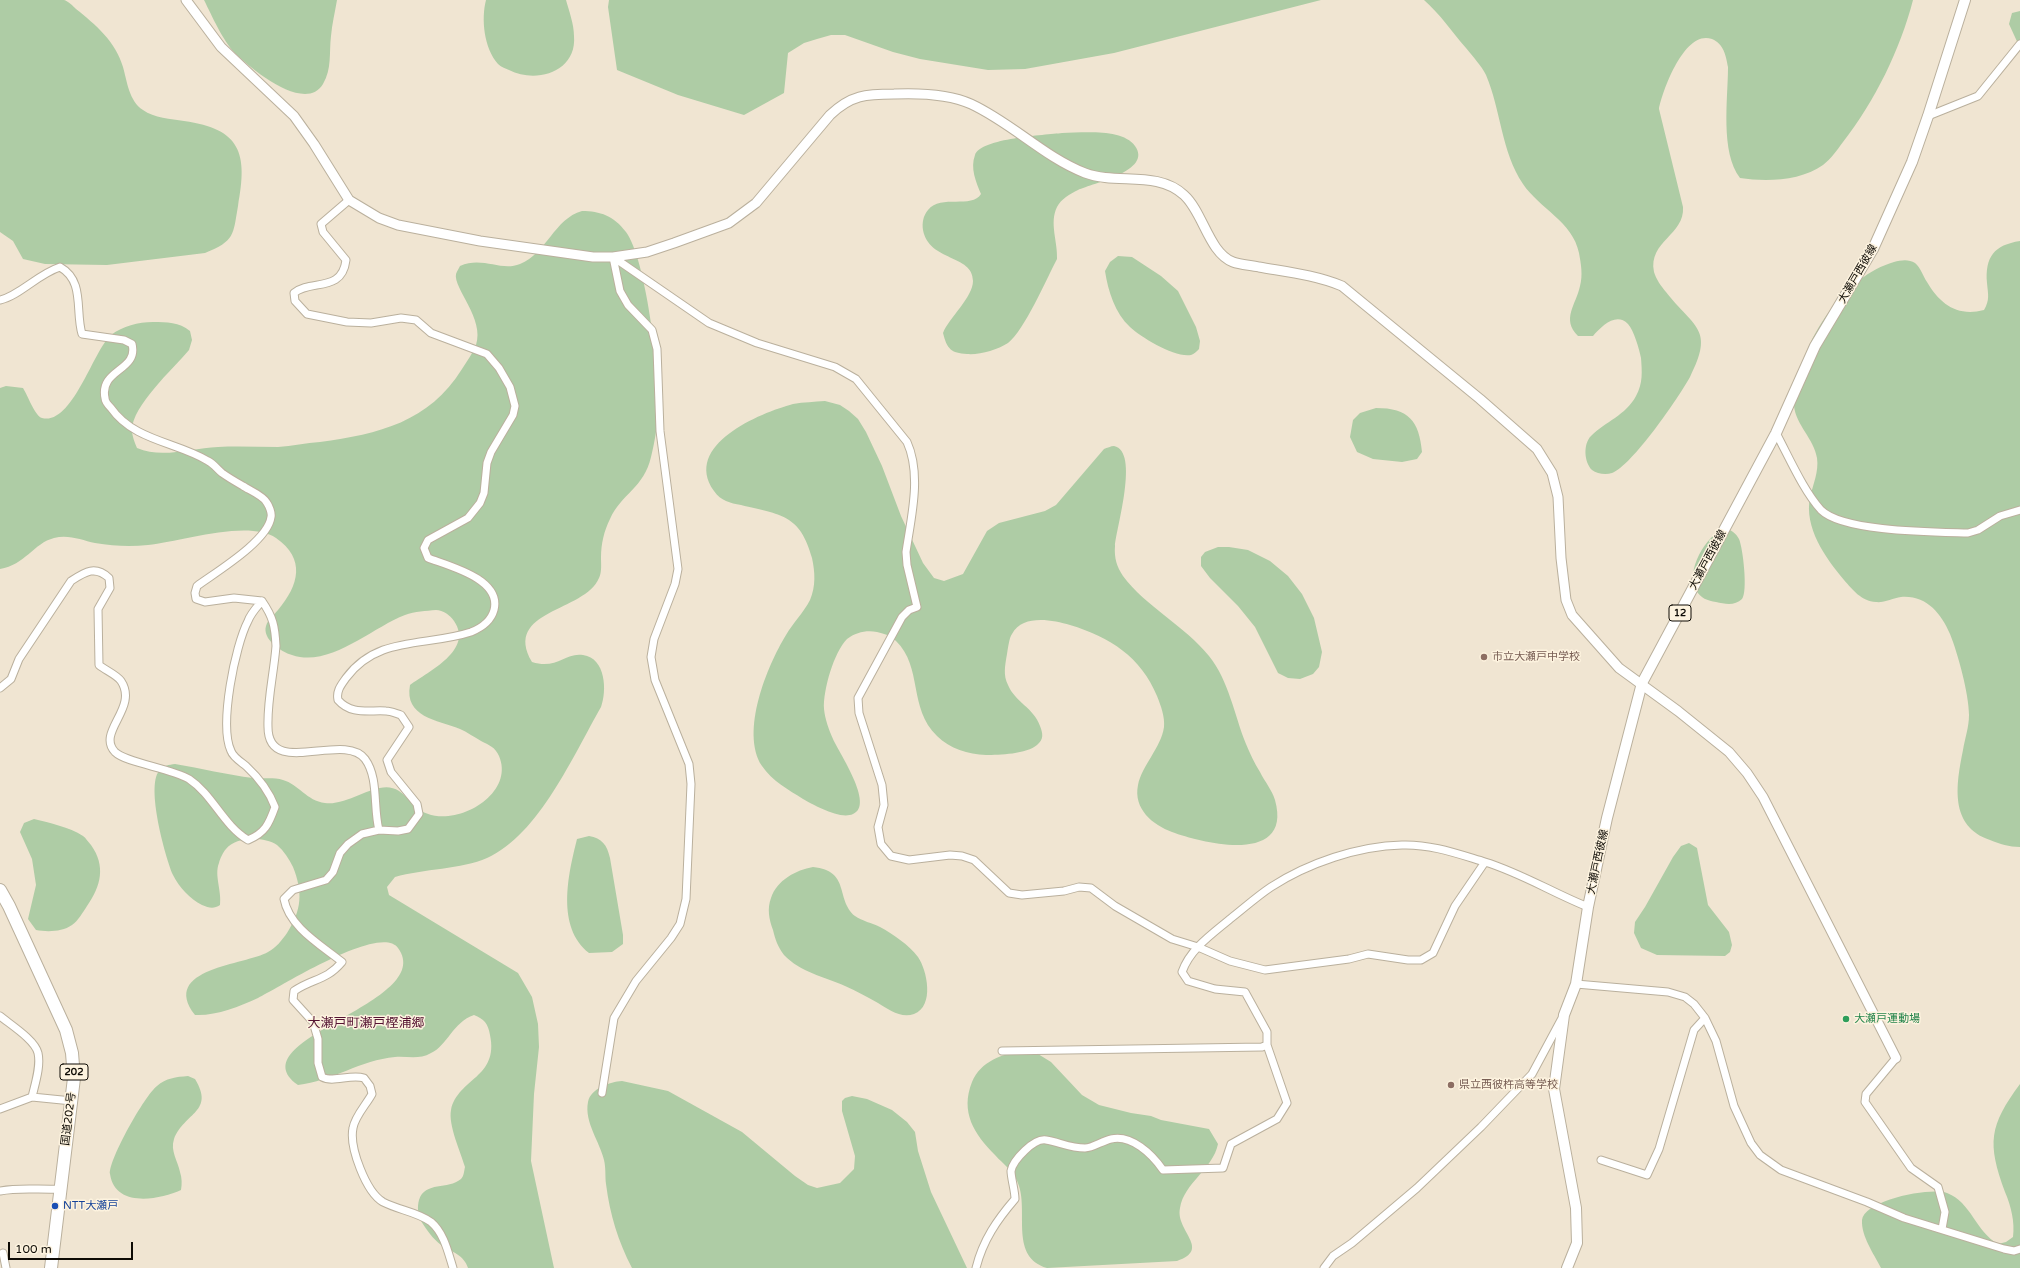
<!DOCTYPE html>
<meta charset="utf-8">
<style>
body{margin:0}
#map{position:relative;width:2020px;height:1268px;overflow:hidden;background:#f0e5d2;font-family:"Varela Round",sans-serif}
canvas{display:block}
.scale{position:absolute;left:8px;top:1242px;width:125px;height:18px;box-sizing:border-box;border:2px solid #0e0b05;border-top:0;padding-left:5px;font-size:12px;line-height:14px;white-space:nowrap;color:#0e0b05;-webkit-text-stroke:3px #fdf3df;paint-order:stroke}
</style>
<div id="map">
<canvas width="2020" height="1268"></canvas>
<div class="scale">100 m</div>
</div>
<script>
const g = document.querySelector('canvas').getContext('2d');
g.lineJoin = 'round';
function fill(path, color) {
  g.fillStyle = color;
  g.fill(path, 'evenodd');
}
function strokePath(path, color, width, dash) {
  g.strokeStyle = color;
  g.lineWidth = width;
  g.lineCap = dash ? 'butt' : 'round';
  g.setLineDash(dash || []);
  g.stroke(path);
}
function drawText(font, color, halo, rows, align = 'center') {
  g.font = font + ' "Varela Round","Noto Sans JP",sans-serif';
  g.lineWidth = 3;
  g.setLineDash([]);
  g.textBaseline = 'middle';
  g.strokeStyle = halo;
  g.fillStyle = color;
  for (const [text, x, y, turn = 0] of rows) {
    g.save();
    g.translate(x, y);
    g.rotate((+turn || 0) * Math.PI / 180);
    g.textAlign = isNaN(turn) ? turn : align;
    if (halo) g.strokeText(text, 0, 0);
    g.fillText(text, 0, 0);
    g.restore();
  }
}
fill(new Path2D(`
 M 0,0 C 15,0 30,0 46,0 C 51,0 59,0 64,0 C 68,1 73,6 76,9 C 95,24 116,42 123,67 C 127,81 129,101 143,110 C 154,118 171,119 184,121 C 241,129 248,153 238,206 C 233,235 235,241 205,253 L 107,265 L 45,264 L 23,259 L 13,241 L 0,232 Z
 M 204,0 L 337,0 C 335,12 332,24 331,36 C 329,53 332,69 323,84 C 305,114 250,68 235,53 C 223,41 212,16 204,0 Z
 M 486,0 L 566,0 C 569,11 574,24 574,36 C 577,72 536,84 509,70 C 505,68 501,67 498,64 C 484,48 481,19 486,0 Z
 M 609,0 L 1321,0 L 1114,53 L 1025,69 L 988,70 L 920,59 L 893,52 L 845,35 L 831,35 L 817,39 L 804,43 L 788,53 L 784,93 L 744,115 L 678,95 L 617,70 L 608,7 Z
 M 1424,0 L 1913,0 C 1900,50 1875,101 1843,142 C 1837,150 1831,159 1823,165 C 1801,181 1766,182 1740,178 C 1720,152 1728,99 1728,67 C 1726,56 1724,44 1712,39 C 1685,29 1663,89 1659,109 L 1683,207 C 1685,235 1648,241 1654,272 C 1656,279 1661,286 1666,292 C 1694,328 1715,328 1690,377 C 1679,397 1632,466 1612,473 C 1606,475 1597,474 1592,470 C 1584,462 1583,444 1591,436 C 1605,422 1626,415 1636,396 C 1643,383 1642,372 1641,358 C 1639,348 1634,331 1628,324 C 1616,312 1602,326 1593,336 L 1578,336 C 1561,319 1576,305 1580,286 C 1583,275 1581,264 1579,253 C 1573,222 1539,208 1523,184 C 1501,151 1501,110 1486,75 C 1481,65 1473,57 1466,48 C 1452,32 1440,14 1424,0 Z
 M 2020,11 L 2020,48 L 2009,24 L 2012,13 Z
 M 1062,133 C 1082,133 1122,128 1135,146 C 1153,171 1093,183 1078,190 C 1070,194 1061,199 1057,207 C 1049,223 1058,242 1057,259 C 1047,278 1024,331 1008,343 C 997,350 980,355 967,354 C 951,353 947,349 943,333 C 949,318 973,297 973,281 C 973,254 929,262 923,230 C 922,223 923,216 928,210 C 941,194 972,209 981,194 C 976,182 970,168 975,155 C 981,138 1045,135 1062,133 Z
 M 582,211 C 600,211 614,216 626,232 C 646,259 659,370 658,406 C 658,423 655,441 651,457 C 644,488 621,494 610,519 C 604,531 601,544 601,557 C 601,564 602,572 599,578 C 585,612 502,610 532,662 C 557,670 565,652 583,655 C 606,658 607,691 601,707 C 574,754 539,835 487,858 C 462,869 423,869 395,877 L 387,887 L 389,895 L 518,973 L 532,997 L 538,1024 L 539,1047 L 534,1094 L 531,1161 L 554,1268 L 468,1268 C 464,1255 452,1252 441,1245 C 433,1239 426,1229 421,1221 C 418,1215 417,1207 419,1200 C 425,1181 448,1190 461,1179 C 464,1176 464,1171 465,1167 C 461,1153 448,1125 451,1110 C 458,1078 499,1078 490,1035 C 488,1023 484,1019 474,1015 C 453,1022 447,1046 431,1053 C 419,1060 408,1056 395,1057 C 361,1060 332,1081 298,1085 C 235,1039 438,1003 398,948 C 380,923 279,988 258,998 C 238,1007 216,1016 195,1015 C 159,968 246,965 268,952 C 276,948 282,940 287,933 C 302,910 303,892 293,867 C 289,859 284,851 277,845 C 264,836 236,836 226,849 C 223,852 220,859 219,863 C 214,875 222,891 220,905 C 214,909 209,908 202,905 C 190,899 179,887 173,875 C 165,856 146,787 159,771 C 163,765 169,765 175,764 C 201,768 227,775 253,778 C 263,779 274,777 283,780 C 298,784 307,801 325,803 C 351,806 379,777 399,791 C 405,795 410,801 415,806 C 444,835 517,798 499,756 C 495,747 489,745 481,741 C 474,737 467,732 460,729 C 437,720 404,717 410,685 C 429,671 474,650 454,621 C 450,615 443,610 436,610 C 426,611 415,611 405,615 C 371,628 330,668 292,655 C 281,652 262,639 266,626 C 268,619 274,615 278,610 C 299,585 306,559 276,538 C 248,519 180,542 148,545 C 130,547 113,546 95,543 C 82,540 68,534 54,538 C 34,543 25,565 0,569 L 0,388 L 6,386 L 23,388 C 28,396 35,416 42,418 C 72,426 93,351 111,335 C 123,326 138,322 153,322 C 167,322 179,322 190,331 L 192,340 L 189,350 C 173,369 132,406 132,430 C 132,436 135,443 137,448 C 162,459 191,448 218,447 C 238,446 258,447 278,447 C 292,446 306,443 320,442 C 379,434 429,422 462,369 C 467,361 473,353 476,345 C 485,319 453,288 456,274 C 457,271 459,268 460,266 C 483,256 501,272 520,264 C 547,253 554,219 582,211 Z
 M 2020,241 L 2020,847 C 2009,847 2000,844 1990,840 C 1949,826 1956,785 1963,750 C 1965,738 1969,727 1969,715 C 1969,694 1958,654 1950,634 C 1941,613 1926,595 1901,597 C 1893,598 1884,603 1876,602 C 1861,601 1853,590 1844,580 C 1825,557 1804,528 1810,497 C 1813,485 1819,471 1817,458 C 1814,439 1796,425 1794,406 C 1793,400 1796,391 1797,385 C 1805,336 1845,276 1894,262 C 1901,260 1909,259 1915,263 C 1921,268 1923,276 1927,282 C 1940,304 1957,317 1984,310 C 1990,300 1988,294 1987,283 C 1985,257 1994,245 2020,241 Z
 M 1118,256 L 1132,257 L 1161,276 L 1178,291 L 1196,327 L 1200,341 L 1199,349 C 1197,351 1194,354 1191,355 C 1175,358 1142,338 1130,327 C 1115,313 1108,291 1105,271 L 1110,262 Z
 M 825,401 L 840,405 L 849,411 L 858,419 L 866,432 L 882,466 L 901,516 L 923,563 L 934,578 L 944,581 L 963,574 L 987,531 L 999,523 L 1045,511 L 1056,505 L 1104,449 C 1107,448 1111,446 1114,446 C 1140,451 1116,529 1115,546 C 1114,558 1117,567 1123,576 C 1145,606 1185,626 1209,656 C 1229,681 1234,714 1246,744 C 1250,753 1254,763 1260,772 C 1265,782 1272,790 1275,800 C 1293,865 1204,844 1172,832 C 1153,825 1133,809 1138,785 C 1142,765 1161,748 1164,727 C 1165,717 1161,706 1157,696 C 1141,657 1110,637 1070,625 C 1052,620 1023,614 1012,634 C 1009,638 1008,649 1007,654 C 1005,666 1003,675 1008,685 C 1015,702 1034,708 1040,726 C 1043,734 1044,739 1037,745 C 1027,754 999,755 986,755 C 968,754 950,749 937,736 C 908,708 923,667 896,641 C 890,635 885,634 877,632 C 867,630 856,632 847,639 C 834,652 823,690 824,709 C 825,719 829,730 833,739 C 839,753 875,805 853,814 C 840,820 814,805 803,799 C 789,790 772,781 762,766 C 740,732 767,666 786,635 C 793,623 804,612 810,600 C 816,586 815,572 812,558 C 800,514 781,515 741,505 C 730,503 721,501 714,491 C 682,445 760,413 793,404 C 804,402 814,402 825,401 Z
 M 1376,408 C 1409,408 1419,421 1422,452 L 1417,459 L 1402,462 L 1373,459 L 1357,452 L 1350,437 L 1353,420 L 1360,413 Z
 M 1725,528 C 1731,530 1736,533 1739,539 C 1743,548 1748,592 1742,599 C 1735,606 1725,604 1716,602 C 1708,601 1700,598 1696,590 C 1685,571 1706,535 1725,528 Z
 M 1218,547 L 1229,547 L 1248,550 L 1270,561 L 1288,576 L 1302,594 L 1314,618 L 1322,652 L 1319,667 L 1313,674 L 1300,679 L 1288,678 L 1278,673 L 1255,627 L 1238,606 L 1210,578 L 1201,566 L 1201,557 L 1205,552 Z
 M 34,819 C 50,823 69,827 83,836 C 86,838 88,842 91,845 C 106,866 101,886 87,906 C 83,912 78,921 72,925 C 62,932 47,932 36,930 L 28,919 L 36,885 L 32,859 L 20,832 L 24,823 Z
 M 589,836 C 602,838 607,845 610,858 L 623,935 L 623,944 L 612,952 L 589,953 C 556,927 568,875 577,839 Z
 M 1689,843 L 1697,848 L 1708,905 L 1729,932 L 1732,945 L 1730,952 L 1725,956 L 1657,955 L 1641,948 L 1634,933 L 1635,922 L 1645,907 L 1673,857 L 1681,846 Z
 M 813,867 C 851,871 835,899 855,916 C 862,921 872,923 880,927 C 893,934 909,945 918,957 C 927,970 935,1006 914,1014 C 901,1019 888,1009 878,1003 C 867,997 857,991 845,986 C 825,977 800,972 784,955 C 778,947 775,939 773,930 C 769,919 767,909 771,898 C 777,880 796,870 813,867 Z
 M 1023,1051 L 1038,1054 L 1051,1062 L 1082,1095 L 1099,1105 L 1131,1113 L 1151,1116 L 1161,1120 L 1209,1129 L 1218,1144 C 1213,1169 1184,1183 1180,1208 C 1175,1231 1212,1249 1177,1261 L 1047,1268 C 1010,1257 1028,1214 1019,1186 C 1015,1172 1004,1165 995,1155 C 974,1134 960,1112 972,1082 C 981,1061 1002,1054 1023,1051 Z
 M 188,1076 L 195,1079 C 215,1112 185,1112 174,1139 C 170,1151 178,1161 180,1172 C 182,1178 182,1184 181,1190 C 159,1200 115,1208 110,1174 C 109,1159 145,1095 157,1086 C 166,1078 176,1077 188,1076 Z
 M 622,1081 L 668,1091 L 742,1132 L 795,1176 L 808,1185 L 817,1188 L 840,1183 L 854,1169 L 855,1156 L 842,1111 L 842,1101 L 845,1098 L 852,1096 L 867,1099 L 892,1110 L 907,1122 L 915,1132 L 918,1151 L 931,1192 L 967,1268 L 632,1268 C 618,1241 610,1215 606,1184 C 605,1177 606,1168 604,1160 C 600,1142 584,1122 588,1102 C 591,1088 610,1082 622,1081 Z
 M 2020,1084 L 2020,1268 L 1881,1268 C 1874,1254 1861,1236 1862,1220 C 1864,1200 1931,1187 1947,1193 C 1971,1202 1976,1232 1998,1244 L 2006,1242 L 2013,1237 C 2015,1222 2011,1206 2005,1192 C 1987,1143 1989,1126 2020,1084 Z`), '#aecca5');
const street = new Path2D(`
 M 1928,116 L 1978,96 L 2020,44
 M 349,200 L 321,224 L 323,232 L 346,260 C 342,293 311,279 294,293 L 295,301 L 307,314 L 347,322 L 371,323 L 401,318 L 416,320 L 431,333 L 487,354 L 499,368 L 510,387 L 515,406 L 513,415 L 491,452 L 487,463 L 484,493 L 480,503 L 468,518 L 428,540 L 424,548 L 428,558 C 449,566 502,579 494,610 C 491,621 481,628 471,632 C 426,647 378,635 346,678 C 341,685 336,691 338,700 C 351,715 368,710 386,711 C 391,711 397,714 401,715 L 409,727 L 387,760 L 391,772 L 417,804 L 419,814 L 408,829 L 398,831 L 379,830 L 362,834 L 348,844 L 340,853 L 333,872 L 326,880 L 293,890 L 284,899 C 289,927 321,945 342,962 C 326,981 313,978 294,991 L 293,1000 L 313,1022 L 318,1039 L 318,1063 L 322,1077 C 333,1083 350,1074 364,1078 L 370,1086 L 372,1094 C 366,1105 355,1116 353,1128 C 349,1147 366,1192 383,1202 C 398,1210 418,1212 431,1222 C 444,1233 448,1252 453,1268
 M 613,257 L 709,323 L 757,343 L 835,367 L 856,379 L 907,442 C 922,475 911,518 906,552 L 907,565 L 917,607 L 909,610 L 902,617 L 858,698 L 859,713 L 882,785 L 884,805 L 878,827 L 881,844 L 891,856 L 909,860 L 950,855 L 962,856 L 974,860 L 1009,893 L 1022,895 L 1064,891 L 1079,887 L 1091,888 L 1115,906 L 1172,939 L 1198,947 L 1230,961 L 1265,970 L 1349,959 L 1368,954 L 1408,960 L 1421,960 L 1433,953 L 1455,906 L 1485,862 C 1521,873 1553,893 1588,907
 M 0,300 C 19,296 38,274 60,267 C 85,281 75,311 82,334 L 124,340 L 132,344 C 139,371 99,369 105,398 C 105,402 109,406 111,408 C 134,441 177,442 208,461 C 214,464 217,469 222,473 C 229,478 236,482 243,486 C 249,490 264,496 267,503 C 269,506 272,513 271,517 C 268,541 216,572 197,586 L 195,593 L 196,599 L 205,602 L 234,598 L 262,601 C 273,617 275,626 276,646 C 274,673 267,700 268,727 C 268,779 344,731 365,759 C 379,778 373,808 379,830
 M 1776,433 C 1789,457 1803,490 1821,510 C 1843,532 1935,532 1968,533 L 1978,530 L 2000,516 L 2020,510
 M 0,688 L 11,679 L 19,659 L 71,581 C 85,572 95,565 109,578 L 110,588 L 98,609 L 99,665 C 105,670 117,675 121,681 C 139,708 96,732 115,752 C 126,763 171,768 189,779 C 213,795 223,825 248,840 C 265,833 269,824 275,807 C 269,791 259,778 246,766 C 241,762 233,757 231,751 C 219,725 235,646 248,621 C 251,613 257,607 262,601
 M 1576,984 L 1668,992 L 1685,997 L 1694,1004 L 1705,1018 L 1716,1041 L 1734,1106 L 1751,1143 L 1760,1155 L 1781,1170 L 1867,1202 L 1904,1218 L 2004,1249 L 2014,1251 L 2020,1249
 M 0,1016 C 11,1025 35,1040 38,1053 C 41,1066 35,1084 32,1097
 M 1002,1051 L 1262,1047 L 1267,1045
 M 1896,1058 L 1866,1094 L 1865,1102 L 1911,1168 L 1938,1187 L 1945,1212 L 1942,1229
 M 602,1093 L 614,1018 L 636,981 L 671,938 L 680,924 L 686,899 L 691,784 L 689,764 L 655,680 L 651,657 L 654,639 L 675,584 L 678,569 L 660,431 L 657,349 L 652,330 L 628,305 L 620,291 L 613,257
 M 0,1109 L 32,1097 L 72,1101
 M 1601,1160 L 1647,1175 L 1659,1149 L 1694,1030 L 1705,1018
 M 0,1191 C 20,1187 40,1190 60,1189
 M 3,1253 L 6,1268
 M 976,1268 C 983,1240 997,1220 1015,1199 C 1015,1191 1011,1178 1011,1171 C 1013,1160 1034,1138 1046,1140 C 1059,1142 1070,1148 1085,1148 C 1093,1148 1102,1141 1111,1139 C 1131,1134 1152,1154 1163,1170 L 1223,1168 L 1231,1144 L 1277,1119 L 1287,1103 L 1267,1045 L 1267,1032 L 1245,992 L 1215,989 L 1188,981 L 1182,972 C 1190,949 1212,934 1230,919 C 1243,909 1256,897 1271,887 C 1308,863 1358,846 1402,845 C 1431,844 1458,854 1485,862
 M 1324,1268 L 1333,1256 L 1352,1243 L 1417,1188 L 1481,1127 L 1532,1074 L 1561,1020`);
const secondary = new Path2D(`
 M 186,0 L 221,47 L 294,116 L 314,144 L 349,200 L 379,218 L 398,225 L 480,241 L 593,257 L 613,257 L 647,252 L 674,243 L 729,223 L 756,203 L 830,115 C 851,95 866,94 894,94 C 918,93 949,94 971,104 C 1012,123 1044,157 1085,173 C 1117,185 1157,170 1184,195 C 1203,212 1209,253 1233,262 C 1241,265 1251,265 1259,267 C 1287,272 1315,275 1342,286 L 1480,399 L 1537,449 L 1552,473 L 1558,497 L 1561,558 L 1566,600 L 1572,615 L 1619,668 L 1678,711 L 1729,752 L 1747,773 L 1763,797 L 1896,1058`);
const primary = new Path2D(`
 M 1567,1268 L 1577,1243 L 1576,1208 L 1554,1089 L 1564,1015 L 1576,984 L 1588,907 L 1607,818 L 1642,683 L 1776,433 L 1815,346 L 1873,249 L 1912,162 L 1928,116 L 1965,0`);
const highway = new Path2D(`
 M 0,890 L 9,906 L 66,1030 L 72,1053 L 74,1078 L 51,1268`);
strokePath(street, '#bab09d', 9);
strokePath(secondary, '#bab09d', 11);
strokePath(primary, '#bab09d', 12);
strokePath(highway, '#bab09d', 14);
strokePath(street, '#fff', 7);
strokePath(secondary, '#fff', 9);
strokePath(primary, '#fff', 10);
strokePath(highway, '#fff', 12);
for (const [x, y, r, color] of [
 [1484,657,4,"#8d6e63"],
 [1846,1019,4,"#2e9e5b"],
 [1451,1085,4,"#8d6e63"],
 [55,1206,4,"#1a4fb4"]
]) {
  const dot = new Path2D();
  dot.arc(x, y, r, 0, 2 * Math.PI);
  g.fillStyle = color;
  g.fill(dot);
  strokePath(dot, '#fdf3df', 1.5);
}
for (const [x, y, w] of [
 [1680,613,22],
 [74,1072,28]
]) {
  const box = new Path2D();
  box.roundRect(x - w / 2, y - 8, w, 16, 3);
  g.fillStyle = '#fdf3df';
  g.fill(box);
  strokePath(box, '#0e0b05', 1);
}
drawText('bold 10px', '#0e0b05', null, [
 ["12",1680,613],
 ["202",74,1072]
]);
drawText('11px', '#0e0b05', '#fdf3df', [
 ["大瀬戸西彼線",1858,274,-60],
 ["大瀬戸西彼線",1708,560,-62],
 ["大瀬戸西彼線",1598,862,-78],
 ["国道202号",69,1119,-83]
]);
drawText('11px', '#785e54', '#fdf3df', [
 ["市立大瀬戸中学校",1492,657],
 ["県立西彼杵高等学校",1459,1085]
], 'left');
drawText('11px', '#27864d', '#fdf3df', [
 ["大瀬戸運動場",1854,1019]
], 'left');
drawText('11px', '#164399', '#fdf3df', [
 ["NTT大瀬戸",63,1206]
], 'left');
drawText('13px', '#541332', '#fdf3df', [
 ["大瀬戸町瀬戸樫浦郷",366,1024]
]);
</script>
